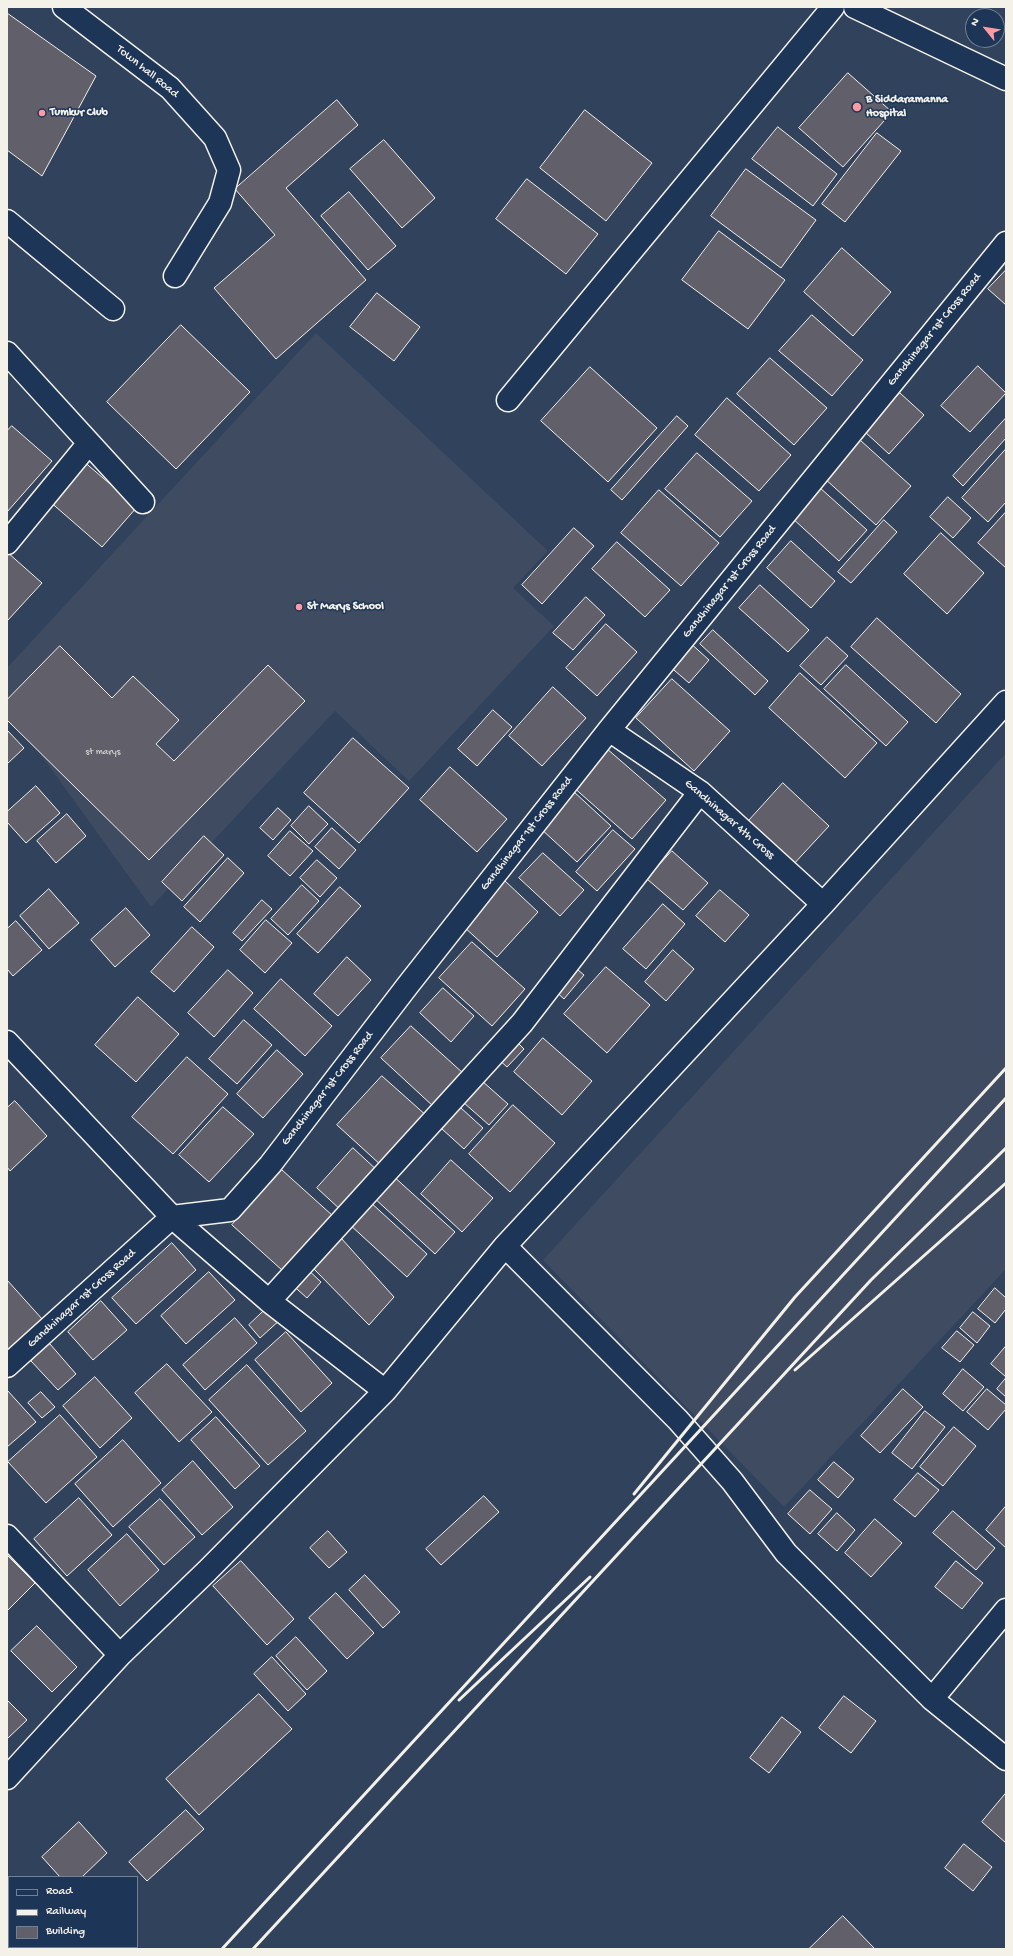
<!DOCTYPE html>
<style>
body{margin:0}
#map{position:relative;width:1013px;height:1956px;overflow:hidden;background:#31425d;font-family:"Gochi Hand",sans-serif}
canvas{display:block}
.frame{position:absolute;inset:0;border:8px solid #f4f1e8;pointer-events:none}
.legend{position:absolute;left:8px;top:1876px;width:130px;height:72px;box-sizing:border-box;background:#1d3557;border:1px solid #738091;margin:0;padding:5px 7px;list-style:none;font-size:12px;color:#f4f1e8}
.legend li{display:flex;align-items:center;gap:8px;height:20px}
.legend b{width:20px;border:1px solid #738091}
.north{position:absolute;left:965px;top:8px;width:40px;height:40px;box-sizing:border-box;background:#1d3557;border:1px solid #738091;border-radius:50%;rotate:300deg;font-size:11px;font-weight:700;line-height:16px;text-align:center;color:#f4f1e8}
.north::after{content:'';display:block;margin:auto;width:14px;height:18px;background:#ff9aa2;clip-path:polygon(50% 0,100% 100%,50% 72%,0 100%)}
</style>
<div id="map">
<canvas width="1013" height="1956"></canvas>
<div class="frame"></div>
<ul class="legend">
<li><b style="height:5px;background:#1d3557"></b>Road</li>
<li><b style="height:5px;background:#f4f1e8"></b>Railway</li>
<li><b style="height:11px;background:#605f6a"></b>Building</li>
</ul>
<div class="north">N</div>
</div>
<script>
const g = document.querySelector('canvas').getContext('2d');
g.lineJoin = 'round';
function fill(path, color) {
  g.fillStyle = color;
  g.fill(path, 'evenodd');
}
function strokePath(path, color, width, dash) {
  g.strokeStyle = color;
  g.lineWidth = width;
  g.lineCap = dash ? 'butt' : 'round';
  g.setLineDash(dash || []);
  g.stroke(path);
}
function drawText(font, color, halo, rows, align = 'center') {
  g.font = font + ' "Gochi Hand",sans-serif';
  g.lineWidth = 3;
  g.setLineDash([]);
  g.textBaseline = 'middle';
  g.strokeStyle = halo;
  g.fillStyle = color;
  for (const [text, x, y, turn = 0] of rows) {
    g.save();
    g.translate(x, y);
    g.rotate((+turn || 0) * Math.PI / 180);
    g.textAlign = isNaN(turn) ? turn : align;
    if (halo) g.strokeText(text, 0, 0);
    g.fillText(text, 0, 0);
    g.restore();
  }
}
fill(new Path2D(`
 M 316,333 L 548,551 L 513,588 L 554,626 L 409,781 L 335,711 L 151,907 L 7,708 L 7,668 Z
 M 1006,753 L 1006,1269 L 784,1507 L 543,1260 Z`), '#3f4b61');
const building = new Path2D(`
 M 7,13 L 96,76 L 42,176 L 7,150 Z
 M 848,73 L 892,112 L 843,167 L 799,128 Z
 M 337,100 L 358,125 L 286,188 L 366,280 L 276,359 L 214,288 L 275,235 L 235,189 Z
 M 585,110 L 652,163 L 606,221 L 540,168 Z
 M 778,127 L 837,174 L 813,206 L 752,159 Z
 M 877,133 L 901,151 L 845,222 L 822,204 Z
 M 384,140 L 435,198 L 402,228 L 350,169 Z
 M 746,169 L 816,220 L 781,268 L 711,216 Z
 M 527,179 L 598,234 L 566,274 L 496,219 Z
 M 349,192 L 396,246 L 368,270 L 321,216 Z
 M 719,231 L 785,280 L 748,329 L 682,280 Z
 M 842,248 L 891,292 L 853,336 L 804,292 Z
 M 1006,270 L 1006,305 L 988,289 Z
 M 377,293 L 420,327 L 394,361 L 350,327 Z
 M 812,315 L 863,360 L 832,396 L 779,351 Z
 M 181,325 L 250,392 L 176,469 L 107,402 Z
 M 770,358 L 827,408 L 794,445 L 737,394 Z
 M 978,366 L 1006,393 L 970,432 L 941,406 Z
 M 590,367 L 657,428 L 608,482 L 541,421 Z
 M 900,393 L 924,415 L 889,454 L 865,432 Z
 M 727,398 L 791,455 L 759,491 L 695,435 Z
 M 677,416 L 688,426 L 622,500 L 611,490 Z
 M 1006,418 L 1006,438 L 963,486 L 953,476 Z
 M 12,426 L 52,461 L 7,512 L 7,431 Z
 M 860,440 L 911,486 L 876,525 L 824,478 Z
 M 1006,449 L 1006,502 L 988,522 L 962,498 Z
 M 697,453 L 752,501 L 720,537 L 665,489 Z
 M 82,460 L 137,507 L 102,547 L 48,500 Z
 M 819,487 L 867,530 L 839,561 L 791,517 Z
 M 659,490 L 719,543 L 681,586 L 621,533 Z
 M 948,497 L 971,518 L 953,538 L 930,517 Z
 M 1006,512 L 1006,568 L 978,543 Z
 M 884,520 L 897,532 L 851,583 L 838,572 Z
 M 574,528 L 594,546 L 542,604 L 522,585 Z
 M 941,533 L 984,573 L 947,614 L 904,574 Z
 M 791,541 L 835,581 L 811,608 L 767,568 Z
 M 617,542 L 670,590 L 645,617 L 592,569 Z
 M 7,552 L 42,583 L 8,620 L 7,619 Z
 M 760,585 L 809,630 L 788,652 L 739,608 Z
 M 586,597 L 605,615 L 573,650 L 553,633 Z
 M 877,618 L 961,694 L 936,723 L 851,647 Z
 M 606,624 L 637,652 L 597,696 L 566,668 Z
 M 713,630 L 768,681 L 755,695 L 700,644 Z
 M 827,637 L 848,656 L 821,685 L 800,666 Z
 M 688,641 L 709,660 L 689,683 L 667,664 Z
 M 60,646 L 112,698 L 133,676 L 179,720 L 156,744 L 174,761 L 268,665 L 305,701 L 149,860 L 7,720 L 7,700 Z
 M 846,665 L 908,722 L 886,746 L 824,689 Z
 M 800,673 L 877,743 L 845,778 L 769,708 Z
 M 672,679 L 730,731 L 694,771 L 636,718 Z
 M 553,687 L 586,718 L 542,766 L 509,736 Z
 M 493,710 L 512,727 L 477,766 L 458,749 Z
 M 7,730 L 24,748 L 7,764 Z
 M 353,738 L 409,788 L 359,843 L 304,793 Z
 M 606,748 L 666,800 L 632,839 L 572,786 Z
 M 450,767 L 507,819 L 477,852 L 420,800 Z
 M 783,783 L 829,826 L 791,867 L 745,825 Z
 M 36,786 L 60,813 L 26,843 L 7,822 L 7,812 Z
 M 573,791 L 611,826 L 577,862 L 540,828 Z
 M 309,806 L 328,824 L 309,844 L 291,826 Z
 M 278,808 L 291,820 L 273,840 L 260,828 Z
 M 67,814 L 86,836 L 56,863 L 37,841 Z
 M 332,828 L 356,850 L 339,869 L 315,847 Z
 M 613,830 L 635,849 L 597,891 L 576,872 Z
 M 290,831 L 313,851 L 290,876 L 268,856 Z
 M 204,836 L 224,855 L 182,901 L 162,882 Z
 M 672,851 L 708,883 L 683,910 L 647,879 Z
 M 543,853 L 584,890 L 560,916 L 519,878 Z
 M 228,858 L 244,873 L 200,922 L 184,907 Z
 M 317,860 L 337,878 L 320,897 L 300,878 Z
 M 504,880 L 538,912 L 497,957 L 463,926 Z
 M 302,885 L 319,901 L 288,935 L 271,919 Z
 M 340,887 L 361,906 L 318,953 L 297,934 Z
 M 49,889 L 79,923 L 49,949 L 20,916 Z
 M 720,890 L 749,915 L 725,942 L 696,916 Z
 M 262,900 L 272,909 L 242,941 L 233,933 Z
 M 663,904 L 685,924 L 646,969 L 623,949 Z
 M 126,908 L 150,935 L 115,967 L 91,940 Z
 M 266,920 L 292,943 L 265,973 L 240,950 Z
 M 16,921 L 42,950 L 13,976 L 7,969 L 7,929 Z
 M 192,927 L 214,947 L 174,992 L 151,972 Z
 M 472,942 L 525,989 L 492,1026 L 439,978 Z
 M 673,950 L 694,969 L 666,1001 L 645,982 Z
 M 347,957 L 371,980 L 338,1016 L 314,994 Z
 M 572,965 L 584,975 L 564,999 L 552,988 Z
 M 606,967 L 650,1005 L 607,1053 L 564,1014 Z
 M 228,970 L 253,993 L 214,1037 L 188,1013 Z
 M 281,979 L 332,1026 L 305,1056 L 254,1009 Z
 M 443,988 L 474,1016 L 451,1042 L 420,1013 Z
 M 138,997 L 179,1034 L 136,1082 L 95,1045 Z
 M 244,1020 L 272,1045 L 237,1084 L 209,1059 Z
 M 411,1026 L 464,1074 L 434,1107 L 381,1058 Z
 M 543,1038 L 592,1081 L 562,1115 L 514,1072 Z
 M 514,1039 L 524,1049 L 507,1067 L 497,1058 Z
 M 277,1050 L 303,1074 L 263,1118 L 237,1094 Z
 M 187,1057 L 228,1094 L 173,1154 L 132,1117 Z
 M 382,1076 L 428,1117 L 383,1167 L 337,1125 Z
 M 482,1081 L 508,1104 L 489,1125 L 463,1102 Z
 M 15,1101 L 47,1136 L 10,1171 L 7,1167 L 7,1108 Z
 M 513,1105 L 555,1143 L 510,1192 L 469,1154 Z
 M 223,1107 L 254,1134 L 209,1182 L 179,1155 Z
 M 461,1108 L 483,1128 L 464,1149 L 442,1129 Z
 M 353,1148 L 379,1172 L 343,1212 L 317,1188 Z
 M 451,1160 L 493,1198 L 462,1232 L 421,1194 Z
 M 282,1170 L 333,1216 L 283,1271 L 232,1225 Z
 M 392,1175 L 455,1232 L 435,1254 L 372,1196 Z
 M 369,1201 L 427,1254 L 407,1277 L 349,1224 Z
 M 341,1238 L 394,1297 L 369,1325 L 312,1267 Z
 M 172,1243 L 196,1270 L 136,1324 L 112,1298 Z
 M 304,1266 L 321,1282 L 307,1298 L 289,1282 Z
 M 209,1272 L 235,1300 L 186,1344 L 161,1316 Z
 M 7,1280 L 43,1320 L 7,1353 Z
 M 995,1288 L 1006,1298 L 1006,1309 L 995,1323 L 978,1309 Z
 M 101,1301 L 127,1330 L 93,1360 L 68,1332 Z
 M 269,1306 L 281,1319 L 260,1338 L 249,1325 Z
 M 973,1312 L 990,1326 L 977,1343 L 960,1328 Z
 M 235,1318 L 257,1343 L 205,1390 L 183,1365 Z
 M 957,1331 L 974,1345 L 960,1362 L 942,1348 Z
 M 286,1332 L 332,1383 L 301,1412 L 255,1360 Z
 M 50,1344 L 76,1374 L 58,1390 L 31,1361 Z
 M 1006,1346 L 1006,1377 L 991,1364 Z
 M 167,1364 L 212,1412 L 179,1442 L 135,1393 Z
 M 247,1365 L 306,1431 L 268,1465 L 209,1400 Z
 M 963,1369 L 984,1387 L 963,1411 L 943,1394 Z
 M 95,1377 L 132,1418 L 100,1448 L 63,1406 Z
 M 1006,1378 L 1006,1397 L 997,1389 Z
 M 903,1389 L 923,1407 L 880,1453 L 861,1436 Z
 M 987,1389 L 1006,1405 L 1006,1409 L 988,1430 L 967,1412 Z
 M 7,1390 L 36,1422 L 7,1447 Z
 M 41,1392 L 55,1407 L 42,1418 L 28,1403 Z
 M 925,1411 L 945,1427 L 912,1469 L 892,1453 Z
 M 60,1415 L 97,1457 L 46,1503 L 8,1462 Z
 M 216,1417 L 260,1466 L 235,1489 L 191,1440 Z
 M 954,1427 L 976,1446 L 943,1486 L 920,1467 Z
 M 123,1440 L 161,1483 L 113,1527 L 75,1484 Z
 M 193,1461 L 233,1507 L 202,1535 L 162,1490 Z
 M 834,1462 L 854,1479 L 838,1498 L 818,1480 Z
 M 918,1473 L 939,1490 L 915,1517 L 894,1500 Z
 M 810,1490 L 832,1509 L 810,1534 L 788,1514 Z
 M 484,1496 L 499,1512 L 441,1565 L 426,1549 Z
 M 79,1498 L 112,1535 L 67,1576 L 34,1539 Z
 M 160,1499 L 195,1537 L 164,1565 L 129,1527 Z
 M 1006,1506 L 1006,1548 L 986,1530 Z
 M 953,1511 L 995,1548 L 976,1570 L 933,1533 Z
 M 837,1513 L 855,1530 L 837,1551 L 818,1534 Z
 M 875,1519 L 902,1543 L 871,1577 L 845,1553 Z
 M 328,1531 L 347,1552 L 329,1568 L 310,1548 Z
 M 127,1534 L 159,1570 L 120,1606 L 88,1570 Z
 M 7,1555 L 35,1583 L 7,1611 Z
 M 241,1561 L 294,1619 L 267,1645 L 213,1586 Z
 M 956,1561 L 983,1583 L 962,1609 L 935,1587 Z
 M 365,1575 L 400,1612 L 383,1628 L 349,1590 Z
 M 336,1593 L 374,1633 L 347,1659 L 309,1618 Z
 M 37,1626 L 77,1667 L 52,1692 L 11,1651 Z
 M 296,1637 L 327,1671 L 307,1690 L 276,1656 Z
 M 272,1657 L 306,1694 L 288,1711 L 254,1674 Z
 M 259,1694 L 292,1729 L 199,1815 L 166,1779 Z
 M 844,1696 L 876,1721 L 851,1753 L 819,1728 Z
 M 7,1700 L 27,1720 L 7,1739 Z
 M 782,1717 L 801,1732 L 769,1773 L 750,1758 Z
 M 1006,1793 L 1006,1843 L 982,1822 Z
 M 186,1810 L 204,1829 L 147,1881 L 129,1862 Z
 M 79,1822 L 107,1853 L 82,1877 L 60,1877 L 42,1857 Z
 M 964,1844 L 992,1867 L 973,1891 L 945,1868 Z
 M 843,1916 L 875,1949 L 809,1949 Z`);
fill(building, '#605f6a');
strokePath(building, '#f4f1e8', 1);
const street = new Path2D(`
 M 64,7 L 170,88 L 215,138 L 229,170 L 220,203 L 175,276
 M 7,221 L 113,309
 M 7,353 L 143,502
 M 508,400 L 833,7
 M 7,543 L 89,443
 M 609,730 L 700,792 L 823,904
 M 7,1042 L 172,1217 L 269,1301 L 385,1391
 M 505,1246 L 678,1420 L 732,1481 L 786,1553 L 932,1699 L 1006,1759
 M 269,1301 L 522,1023 L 700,792
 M 7,1366 L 172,1217 L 230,1210 L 270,1165 L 408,985 L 609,730 L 1006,243
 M 7,1536 L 120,1655
 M 932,1699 L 1006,1610
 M 7,1778 L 120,1655 L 207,1571 L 385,1391 L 505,1246 L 823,904 L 1006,702`);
const secondary = new Path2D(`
 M 855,7 L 1006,79`);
strokePath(street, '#f4f1e8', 25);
strokePath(secondary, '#f4f1e8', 25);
strokePath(street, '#1d3557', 22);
strokePath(secondary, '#1d3557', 22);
strokePath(new Path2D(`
 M 795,1370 L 1006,1183
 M 634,1494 L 795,1297 L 1006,1068
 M 459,1700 L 590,1577
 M 222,1949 L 1006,1098
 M 253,1949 L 871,1280 L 1006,1148`), '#f4f1e8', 3);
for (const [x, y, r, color] of [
 [857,107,5,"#ff9aa2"],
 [42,113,4,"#ff9aa2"],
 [299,607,4,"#ff9aa2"]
]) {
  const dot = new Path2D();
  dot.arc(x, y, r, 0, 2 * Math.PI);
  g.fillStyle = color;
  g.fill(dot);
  strokePath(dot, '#1d3557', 1.5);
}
drawText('10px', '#cfccc8', null, [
 ["st marys",103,752]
]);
drawText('12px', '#f4f1e8', '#1d3557', [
 ["Town hall Road",147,72,39],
 ["Gandhinagar 1st Cross Road",935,330,-51],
 ["Gandhinagar 1st Cross Road",730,582,-51],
 ["Gandhinagar 4th Cross",729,820,41],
 ["Gandhinagar 1st Cross Road",527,834,-52],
 ["Gandhinagar 1st Cross Road",328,1089,-52],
 ["Gandhinagar 1st Cross Road",82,1299,-42]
]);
drawText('bold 12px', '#f4f1e8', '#1d3557', [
 ["B Siddaramanna",866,100],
 ["Hospital",866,114],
 ["Tumkur Club",50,113],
 ["St Marys School",307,607]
], 'left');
</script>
